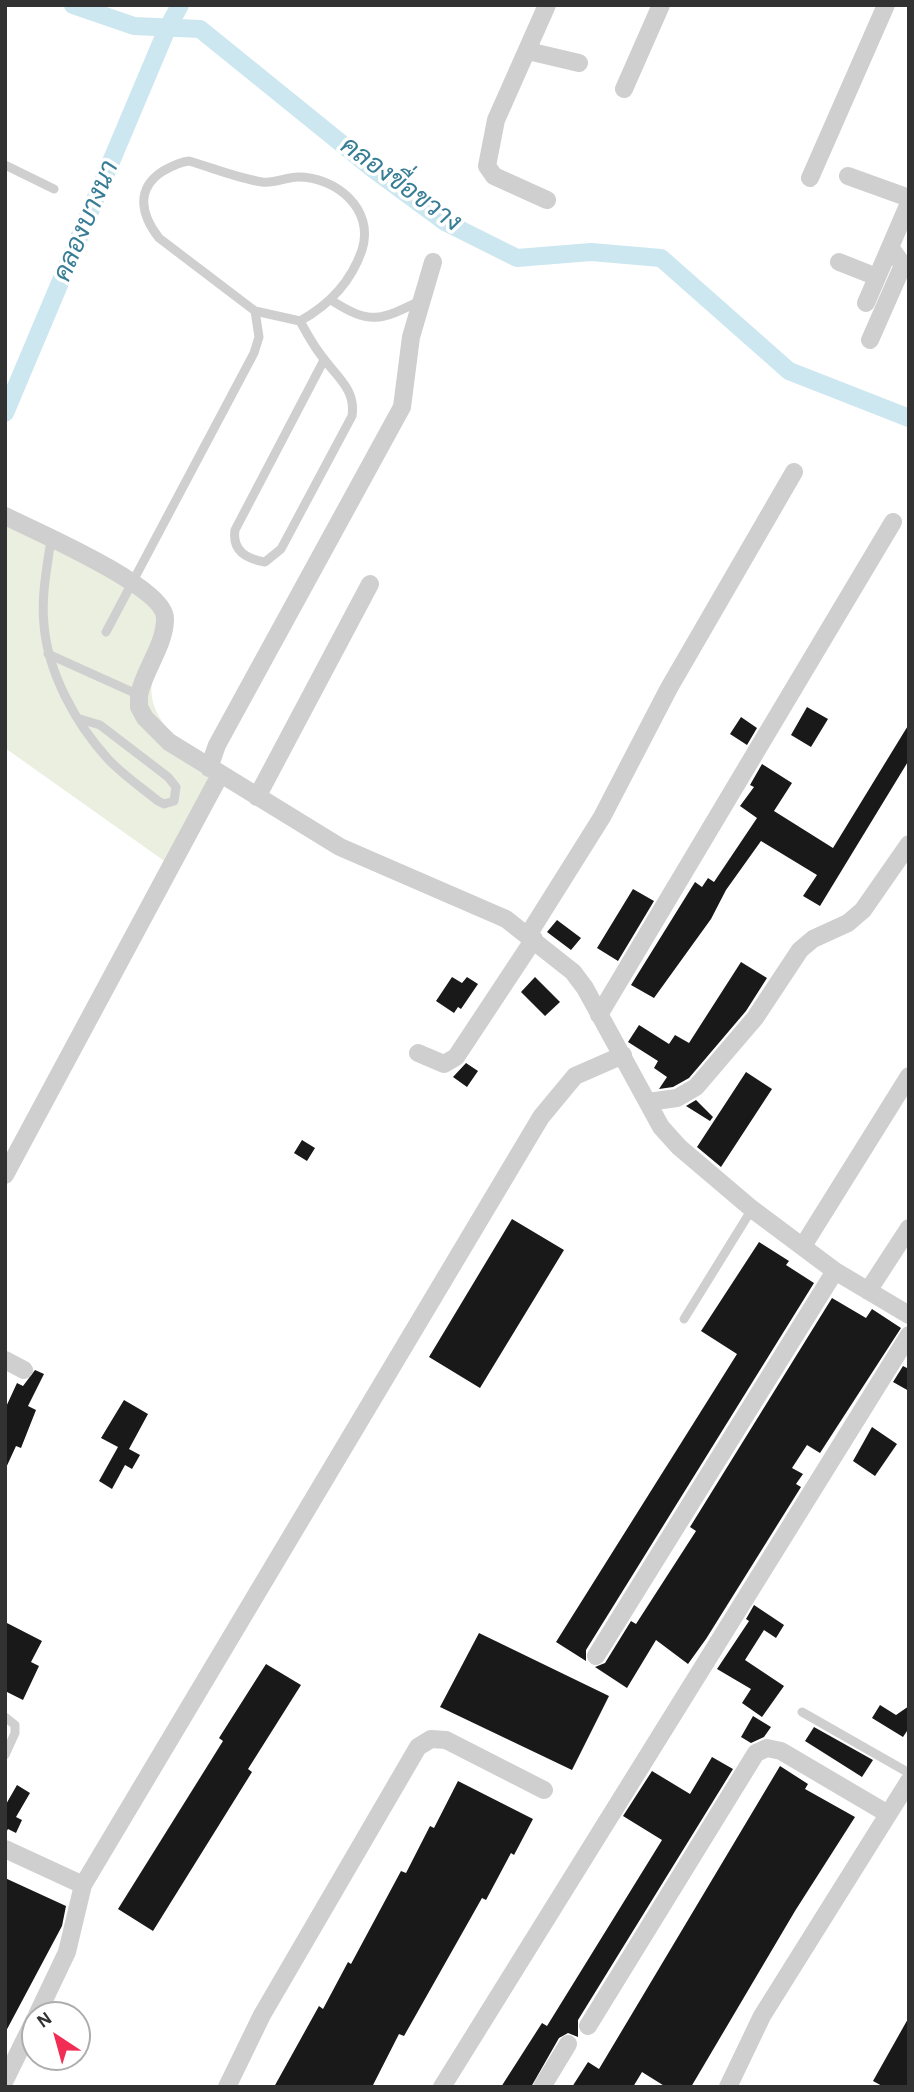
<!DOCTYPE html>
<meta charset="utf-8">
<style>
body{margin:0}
#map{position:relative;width:914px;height:2092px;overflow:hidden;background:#fff;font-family:"Alegreya Sans",sans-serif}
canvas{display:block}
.frame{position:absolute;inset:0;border:7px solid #323232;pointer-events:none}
.north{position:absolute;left:21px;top:2001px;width:70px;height:70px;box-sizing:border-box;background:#fff;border:2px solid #adadad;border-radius:50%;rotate:324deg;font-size:19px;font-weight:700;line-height:28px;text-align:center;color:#323232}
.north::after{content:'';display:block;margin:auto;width:24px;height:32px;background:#f12d56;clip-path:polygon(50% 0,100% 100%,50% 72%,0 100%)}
</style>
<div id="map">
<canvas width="914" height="2092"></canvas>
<div class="frame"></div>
<div class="north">N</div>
</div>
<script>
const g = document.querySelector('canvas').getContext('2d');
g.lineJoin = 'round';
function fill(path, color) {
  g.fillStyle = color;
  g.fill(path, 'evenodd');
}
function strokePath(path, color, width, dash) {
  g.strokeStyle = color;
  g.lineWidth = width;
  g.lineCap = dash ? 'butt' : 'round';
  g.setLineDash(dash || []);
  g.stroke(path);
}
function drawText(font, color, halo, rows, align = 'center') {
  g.font = font + ' "Alegreya Sans",Sarabun,sans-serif';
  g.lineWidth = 7;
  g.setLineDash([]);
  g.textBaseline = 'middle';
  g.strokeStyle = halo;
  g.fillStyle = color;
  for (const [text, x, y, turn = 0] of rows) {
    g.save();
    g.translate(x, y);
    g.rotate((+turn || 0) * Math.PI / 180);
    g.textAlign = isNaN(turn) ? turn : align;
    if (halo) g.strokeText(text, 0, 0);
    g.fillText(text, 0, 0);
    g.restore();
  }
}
fill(new Path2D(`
 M 5,515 L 158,591 C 162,596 169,602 171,608 C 185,652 117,678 176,738 C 191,753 213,763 231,774 L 177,870 L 5,748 Z`), '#eaefe0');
strokePath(new Path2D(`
 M 73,5 L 134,26 L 200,29 L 373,169 L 445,222 L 517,258 L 591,252 L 661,258 L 789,371 L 909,418
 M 5,413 L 167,29 L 180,5`), '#cce7f0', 18);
fill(new Path2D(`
 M 807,707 L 828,719 L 811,747 L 791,735 Z
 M 741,717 L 757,728 L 747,745 L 730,734 Z
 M 909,724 L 909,760 L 820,906 L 803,896 L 817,875 L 761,841 L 726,890 L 711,919 L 654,998 L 631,985 L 695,882 L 702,887 L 708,878 L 714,882 L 757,818 L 740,806 L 754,787 L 750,785 L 762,764 L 792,783 L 774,811 L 833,848 Z
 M 633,889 L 654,901 L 618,961 L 597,948 Z
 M 557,920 L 581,938 L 571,950 L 547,932 Z
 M 741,962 L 767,978 L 746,1011 L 689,1078 L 673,1087 L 659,1089 L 667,1077 L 654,1068 L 658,1061 L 628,1042 L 639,1025 L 669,1044 L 675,1035 L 689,1043 Z
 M 452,977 L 462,983 L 467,977 L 478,984 L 461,1009 L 458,1007 L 454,1013 L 436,1001 Z
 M 535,977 L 560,1002 L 545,1016 L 521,992 Z
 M 466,1063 L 478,1071 L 467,1087 L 453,1077 Z
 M 746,1072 L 772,1089 L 721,1167 L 697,1147 Z
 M 696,1100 L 713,1117 L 710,1121 L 686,1106 Z
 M 302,1140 L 315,1148 L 307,1161 L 294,1153 Z
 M 512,1219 L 564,1250 L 480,1388 L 429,1357 Z
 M 759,1242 L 789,1261 L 786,1265 L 814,1283 L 586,1650 L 586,1661 L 556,1642 L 737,1354 L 701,1331 Z
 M 832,1298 L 866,1318 L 872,1309 L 901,1328 L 820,1453 L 807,1445 L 792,1468 L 803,1474 L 796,1484 L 801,1487 L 706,1639 L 688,1664 L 656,1640 L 627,1688 L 595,1667 L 605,1663 L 631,1621 L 636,1624 L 696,1531 L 690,1527 Z
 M 903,1366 L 909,1369 L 909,1391 L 893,1382 Z
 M 35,1370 L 44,1374 L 28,1406 L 36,1410 L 21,1448 L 16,1446 L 5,1470 L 5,1409 L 17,1383 L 23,1386 Z
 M 124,1400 L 148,1414 L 129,1449 L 140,1455 L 132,1469 L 125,1465 L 112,1489 L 99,1481 L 118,1447 L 101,1438 Z
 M 872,1427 L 897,1444 L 875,1476 L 853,1461 Z
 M 754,1605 L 784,1625 L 776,1638 L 764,1630 L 745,1660 L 784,1686 L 762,1717 L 742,1703 L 751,1689 L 717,1669 L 749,1621 L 746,1619 Z
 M 5,1622 L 42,1641 L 31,1662 L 39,1666 L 23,1700 L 5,1691 Z
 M 479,1633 L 609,1696 L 572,1770 L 440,1707 Z
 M 266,1664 L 301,1685 L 248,1769 L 252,1772 L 153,1931 L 118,1909 L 223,1741 L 219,1738 Z
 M 880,1705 L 896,1715 L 909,1706 L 909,1728 L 903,1737 L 872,1718 Z
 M 753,1716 L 771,1727 L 764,1737 L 751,1743 L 741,1737 Z
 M 814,1727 L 873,1760 L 862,1777 L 805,1741 Z
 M 712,1757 L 733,1769 L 578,2020 L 578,2037 L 568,2033 L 559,2038 L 531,2087 L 501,2087 L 542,2023 L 547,2026 L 662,1840 L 623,1816 L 652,1771 L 690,1794 Z
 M 780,1766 L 808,1784 L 805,1789 L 855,1817 L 795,1911 L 691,2087 L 666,2087 L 642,2072 L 633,2087 L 572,2087 L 588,2062 L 599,2069 Z
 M 458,1781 L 533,1819 L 514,1855 L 511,1853 L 486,1900 L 482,1898 L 404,2036 L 399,2034 L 372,2087 L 274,2087 L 319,2006 L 323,2009 L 348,1962 L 351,1964 L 401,1871 L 406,1873 L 430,1826 L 434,1828 Z
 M 17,1785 L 30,1793 L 16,1817 L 22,1820 L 16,1833 L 8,1829 L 5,1834 L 5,1806 Z
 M 5,1878 L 66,1906 L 62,1926 L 5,2033 Z
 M 909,2017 L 909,2087 L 884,2087 L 873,2081 Z`), '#191919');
strokePath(new Path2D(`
 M 5,165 L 54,189
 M 331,300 C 371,326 381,320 422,300
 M 300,321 C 307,334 314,347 324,359 C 338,378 356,390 352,416 L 281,549 L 265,562 C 247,559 232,551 235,530 L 324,360
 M 51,539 C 47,568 41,596 44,625 C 48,673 76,724 108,759 C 123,775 141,787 158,801 L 164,804 L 174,801 L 176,787 L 168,777 L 100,725 L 80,719
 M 106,632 L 254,353 L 259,337 L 255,311 L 159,238 C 141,215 135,189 163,171 C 172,166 180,162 189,161 C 213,168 237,178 262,182 C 274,184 286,177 298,177 C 336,177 375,209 362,250 C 351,282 329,305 300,321 L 255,311
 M 48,654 L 139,695
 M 684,1319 L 752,1209
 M 802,1712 L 909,1773
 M 5,1717 L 15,1725 L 15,1733 L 5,1755`), '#cfcfcf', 9);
strokePath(new Path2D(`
 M 528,51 L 579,63
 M 624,89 L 661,5
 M 848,176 L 909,198
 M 810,178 L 886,5
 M 547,200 L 494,176 L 487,166 L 496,120 L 547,5
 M 839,262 L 877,277
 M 866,303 L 909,203
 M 870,340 L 903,265 L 890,247
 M 5,516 C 35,531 166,587 165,619 C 165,645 144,670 139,695 L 139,707 L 145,718 L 169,742 L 340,847 L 506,919 L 573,972 L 585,988 L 661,1127 L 679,1147 L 752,1209 L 835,1271 L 909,1315
 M 209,768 L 217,745 L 402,407 L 411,337 L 433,262
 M 257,797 L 370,584
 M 528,935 L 602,817 L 669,688 L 794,472
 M 599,1015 L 893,522
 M 418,1053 L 444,1064 L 456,1057 L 534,939
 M 648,1102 L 677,1098 L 696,1087 L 755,1018 L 800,950 L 813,939 L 848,923 L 863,910 L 909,844
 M 5,1175 L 220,775
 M 803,1246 L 909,1076
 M 868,1291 L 909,1228
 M 5,1360 L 24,1370
 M 596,1656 L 835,1271
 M 5,1849 L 83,1885
 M 37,2015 L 67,1952 L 83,1885 L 541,1117 L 575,1076 L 623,1055
 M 588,2026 L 756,1753 L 767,1748 L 781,1751 L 888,1814
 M 5,2080 L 35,2019
 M 227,2087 L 262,2015 L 418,1747 L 431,1739 L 446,1740 L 544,1790
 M 442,2087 L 909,1335
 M 542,2087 L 568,2044
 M 728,2087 L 762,2016 L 909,1781`), '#cfcfcf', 18);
drawText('italic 26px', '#377d95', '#fff', [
 ["คลองขื่อขวาง",401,184,36],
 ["คลองบางนา",86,221,-67]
]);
</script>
